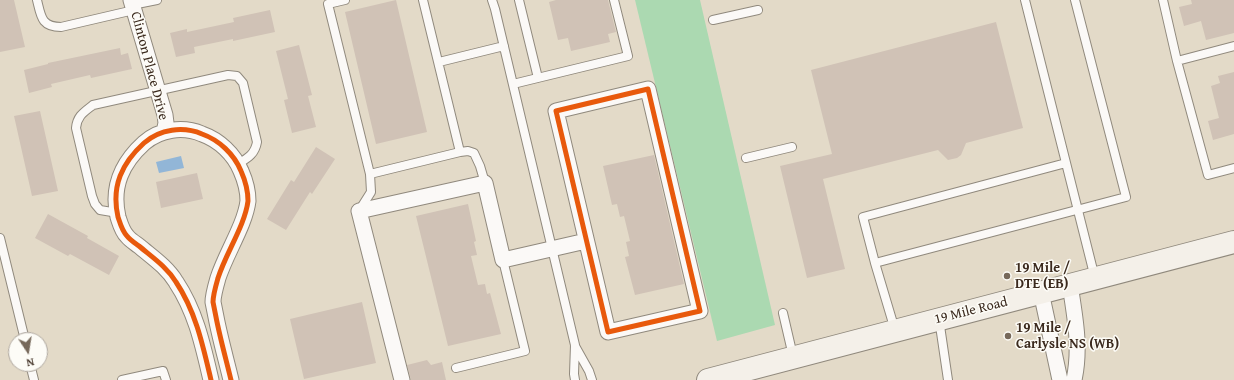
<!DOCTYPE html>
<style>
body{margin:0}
#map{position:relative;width:1234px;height:380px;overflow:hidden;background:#e3dac8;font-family:"Gentium Book Plus",serif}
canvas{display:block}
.north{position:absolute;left:8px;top:332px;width:40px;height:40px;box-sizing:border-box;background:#fdfcf7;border:1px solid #afa8a0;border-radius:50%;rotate:168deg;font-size:11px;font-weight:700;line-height:16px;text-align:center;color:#3b2a1e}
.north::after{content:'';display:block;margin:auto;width:14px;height:18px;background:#76685a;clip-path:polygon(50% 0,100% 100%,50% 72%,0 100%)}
</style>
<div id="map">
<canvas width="1234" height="380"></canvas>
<div class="north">N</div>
</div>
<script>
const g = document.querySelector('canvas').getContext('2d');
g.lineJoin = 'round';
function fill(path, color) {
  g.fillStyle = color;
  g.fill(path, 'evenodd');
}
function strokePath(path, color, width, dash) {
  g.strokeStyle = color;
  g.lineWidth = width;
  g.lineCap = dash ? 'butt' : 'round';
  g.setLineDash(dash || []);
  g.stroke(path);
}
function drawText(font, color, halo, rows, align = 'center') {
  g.font = font + ' "Gentium Book Plus",serif';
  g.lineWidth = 3;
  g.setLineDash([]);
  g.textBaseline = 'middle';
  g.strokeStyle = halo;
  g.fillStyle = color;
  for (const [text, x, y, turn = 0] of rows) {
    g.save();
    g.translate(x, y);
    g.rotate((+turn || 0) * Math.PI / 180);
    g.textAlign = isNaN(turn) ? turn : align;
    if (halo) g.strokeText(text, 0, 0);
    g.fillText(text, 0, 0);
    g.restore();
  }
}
fill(new Path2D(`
 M 635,0 L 700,0 L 775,325 L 717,341 Z`), '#abd9b1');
fill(new Path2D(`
 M 181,156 L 184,168 L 159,173 L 156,162 Z`), '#92b6d7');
fill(new Path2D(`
 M 0,0 L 14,0 L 25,47 L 0,52 Z
 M 396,0 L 427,132 L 376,144 L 345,12 Z
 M 556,0 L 608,0 L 616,32 L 608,34 L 610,42 L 571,51 L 568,38 L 558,40 L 549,2 Z
 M 1191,0 L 1234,0 L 1234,33 L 1206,40 L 1201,21 L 1184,26 L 1179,7 L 1192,4 Z
 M 270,10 L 275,32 L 233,41 L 233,39 L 194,47 L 195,53 L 176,57 L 170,33 L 187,29 L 187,32 L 234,22 L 233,18 Z
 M 996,22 L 1023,128 L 966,143 L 961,155 L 957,158 L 948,160 L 938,150 L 823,179 L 845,269 L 807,278 L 780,166 L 832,154 L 811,70 Z
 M 299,45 L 312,95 L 308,96 L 316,127 L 292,133 L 284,100 L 288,99 L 276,51 Z
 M 120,48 L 121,55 L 128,53 L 132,69 L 91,78 L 90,75 L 51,84 L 52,87 L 29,93 L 24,70 L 48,64 L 48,63 Z
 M 1234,72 L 1234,134 L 1213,140 L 1208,121 L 1219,118 L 1211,86 L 1220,83 L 1218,76 Z
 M 40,111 L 58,191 L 32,196 L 14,116 Z
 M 316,147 L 335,159 L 312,194 L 310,192 L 286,230 L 267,219 L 291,180 L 294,182 Z
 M 654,155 L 684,284 L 635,295 L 625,257 L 629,256 L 626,242 L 630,241 L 624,216 L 620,217 L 617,204 L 612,205 L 603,166 Z
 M 197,173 L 203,199 L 161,208 L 156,182 Z
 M 468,204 L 476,241 L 474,242 L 477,255 L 471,256 L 478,285 L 485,284 L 487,294 L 490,293 L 501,334 L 448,346 L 416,216 Z
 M 48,214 L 88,236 L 87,238 L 119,256 L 109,275 L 70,254 L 68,256 L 35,238 Z
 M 362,302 L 376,363 L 304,379 L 290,319 Z
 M 427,360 L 431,365 L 442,362 L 446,380 L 411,380 L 407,365 Z`), '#d0c2b6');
const lane = new Path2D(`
 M 37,0 C 41,16 41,27 61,27 L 134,10
 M 345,0 L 328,4 L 370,174 L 460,152 L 423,0
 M 492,0 L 495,9 L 575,345 L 574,374 L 575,380
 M 519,0 L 538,78
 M 1025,0 L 1095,278
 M 1163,0 L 1177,61 L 1234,46
 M 132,5 L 157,0
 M 713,20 L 758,10
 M 1177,61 L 1208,175 L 1234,168
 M 439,62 L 504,46
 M 513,84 L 628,56 L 614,0
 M 460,152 L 468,151 L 474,153 L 480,166 L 485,183
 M 746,158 L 792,147
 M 1066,163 L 863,217 L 875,263 L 1126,197 L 1075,0
 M 359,211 L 371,192 L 370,174
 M 118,213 L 100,210 L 95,204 L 92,196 L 76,128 C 77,116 84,112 93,105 L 228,75 L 237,76 L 243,83 L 257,142 C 255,154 248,158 238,164
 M 0,238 L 25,340
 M 875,263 L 895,330
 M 783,313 L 793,356
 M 939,319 L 948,380
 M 575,346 L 589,371 L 592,380
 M 30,364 L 34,380
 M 456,368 L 525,351 L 503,260
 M 122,380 L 163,371 L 166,380`);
const street = new Path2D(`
 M 131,0 L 165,115 L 166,123 L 164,132
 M 648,89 L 700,311 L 608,332 L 556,111 Z
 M 1070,285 C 1075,317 1081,348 1074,380
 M 1041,292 L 1060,380
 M 211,380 C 203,346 196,312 176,282 C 167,267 152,257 139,246 C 135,243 130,240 127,236 C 122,231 120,223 118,217 C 111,186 122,163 144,143 C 160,129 183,126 202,134 C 219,140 234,154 241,171 C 245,180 248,190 248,201 C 245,225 226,253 218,278 C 216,285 213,295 213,302 C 214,307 215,312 216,317 C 220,338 226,359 231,380
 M 402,380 L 359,211 L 485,183 L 503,260 L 586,241`);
const secondary = new Path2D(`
 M 708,380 L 1234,242`);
strokePath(lane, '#90897d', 10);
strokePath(street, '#90897d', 17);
strokePath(secondary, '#90897d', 24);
strokePath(lane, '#fbf9f7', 8);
strokePath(street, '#fbf9f7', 15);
strokePath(secondary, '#f4f0e9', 22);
strokePath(new Path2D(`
 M 648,89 L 700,311 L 608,332 L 556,111 Z
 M 211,380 C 203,346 196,312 176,282 C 167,267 152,257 139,246 C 135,243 130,240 127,236 C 122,231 120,223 118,217 C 111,186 122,163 144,143 C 160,129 183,126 202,134 C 219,140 234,154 241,171 C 245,180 248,190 248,201 C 245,225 226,253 218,278 C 216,285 213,295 213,302 C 214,307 215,312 216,317 C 220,338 226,359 231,380`), '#e8590c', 5);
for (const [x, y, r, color] of [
 [1007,276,4,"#76685a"],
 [1008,336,4,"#76685a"]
]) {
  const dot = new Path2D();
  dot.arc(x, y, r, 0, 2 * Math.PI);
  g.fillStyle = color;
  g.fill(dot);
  strokePath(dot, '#fdfcf7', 1.5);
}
drawText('14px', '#3b2a1e', '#fdfcf7', [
 ["Clinton Place Drive",149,66,75],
 ["19 Mile Road",971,311,-14]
]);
drawText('bold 14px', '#3b2a1e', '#fdfcf7', [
 ["19 Mile /",1015,268],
 ["DTE (EB)",1015,284],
 ["19 Mile /",1016,328],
 ["Carlysle NS (WB)",1016,344]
], 'left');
</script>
